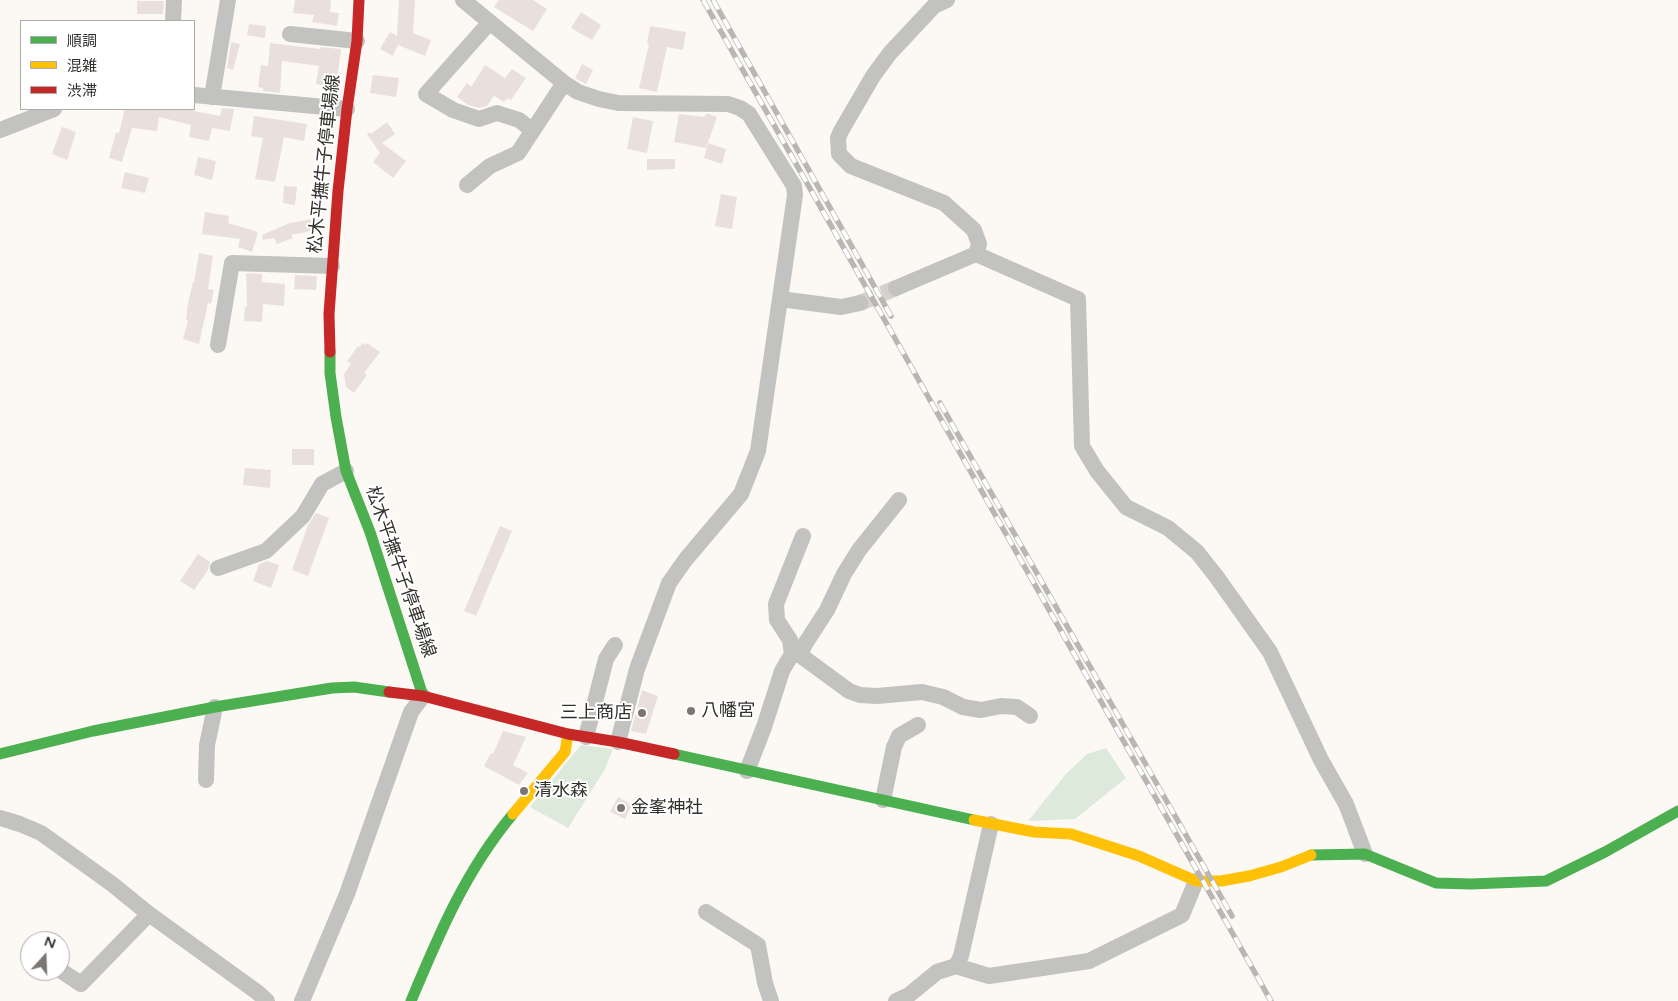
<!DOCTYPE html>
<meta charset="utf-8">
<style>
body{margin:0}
#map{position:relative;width:1678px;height:1001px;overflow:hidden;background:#fcf8f4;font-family:"Varela Round","Noto Sans JP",sans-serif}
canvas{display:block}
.legend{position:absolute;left:20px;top:20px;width:175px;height:90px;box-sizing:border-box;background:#fff;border:1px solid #adacab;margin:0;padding:6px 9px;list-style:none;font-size:15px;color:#32302d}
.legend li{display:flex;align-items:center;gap:10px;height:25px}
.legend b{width:25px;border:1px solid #adacab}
.north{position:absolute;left:20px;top:931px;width:50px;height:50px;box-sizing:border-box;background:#fff;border:1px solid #adacab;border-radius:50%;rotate:20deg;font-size:14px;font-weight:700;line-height:20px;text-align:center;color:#32302d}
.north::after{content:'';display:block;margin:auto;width:18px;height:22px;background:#797673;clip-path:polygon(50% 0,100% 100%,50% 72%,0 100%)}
</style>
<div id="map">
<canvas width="1678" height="1001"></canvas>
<ul class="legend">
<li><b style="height:6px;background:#4caf50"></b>順調</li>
<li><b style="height:6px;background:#ffc107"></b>混雑</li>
<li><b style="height:6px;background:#c62828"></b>渋滞</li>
</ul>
<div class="north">N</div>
</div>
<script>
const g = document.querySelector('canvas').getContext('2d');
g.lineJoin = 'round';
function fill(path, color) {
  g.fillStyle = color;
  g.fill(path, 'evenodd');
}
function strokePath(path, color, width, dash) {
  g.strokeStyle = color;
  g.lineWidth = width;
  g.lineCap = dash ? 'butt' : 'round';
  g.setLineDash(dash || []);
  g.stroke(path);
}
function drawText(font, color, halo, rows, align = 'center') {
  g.font = font + ' "Varela Round","Noto Sans JP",sans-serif';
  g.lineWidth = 4;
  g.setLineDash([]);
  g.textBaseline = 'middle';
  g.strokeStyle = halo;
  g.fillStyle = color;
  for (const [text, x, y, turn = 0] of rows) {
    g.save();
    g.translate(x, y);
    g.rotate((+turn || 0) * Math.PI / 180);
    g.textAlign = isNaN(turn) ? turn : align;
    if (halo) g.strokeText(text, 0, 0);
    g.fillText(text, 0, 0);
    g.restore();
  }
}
fill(new Path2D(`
 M 581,745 L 613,749 L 605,769 L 568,828 L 530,807 Z
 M 1106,748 L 1126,778 L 1075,819 L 1028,821 L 1066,774 L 1087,754 Z`), '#dde9da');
fill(new Path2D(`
 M 295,0 L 331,0 L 330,12 L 339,13 L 337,26 L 312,22 L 314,15 L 293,13 Z
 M 399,0 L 415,0 L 413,33 L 431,40 L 425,56 L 398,45 L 393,56 L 380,49 L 390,32 L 397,36 Z
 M 499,0 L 533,0 L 547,9 L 533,31 L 494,7 Z
 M 137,1 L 164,1 L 163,14 L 137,14 Z
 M 581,12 L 601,25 L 592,40 L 571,28 Z
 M 249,24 L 266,26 L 265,38 L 247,35 Z
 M 650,26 L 686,32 L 683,50 L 667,47 L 657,92 L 639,88 L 649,44 L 647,44 Z
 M 231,42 L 240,44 L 233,70 L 227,68 Z
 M 270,43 L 320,49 L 321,47 L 341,49 L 336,87 L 316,84 L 319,66 L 282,61 L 280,93 L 263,91 L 263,88 L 258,87 L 261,65 L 268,66 Z
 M 582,64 L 593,70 L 586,84 L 575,78 Z
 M 485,65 L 505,78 L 512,69 L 526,78 L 511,100 L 508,98 L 504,102 L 494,96 L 487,106 L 479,108 L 468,105 L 457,97 L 467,83 L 471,87 Z
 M 373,75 L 399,78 L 396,97 L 370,93 Z
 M 222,108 L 234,109 L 230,131 L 212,128 L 209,141 L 189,137 L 191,125 L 159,117 L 157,131 L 132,128 L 122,162 L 109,158 L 116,132 L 119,133 L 125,109 L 194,109 L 194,111 L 220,116 Z
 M 679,114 L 704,117 L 706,114 L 709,114 L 717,117 L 706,148 L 674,142 Z
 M 254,116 L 307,124 L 304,141 L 284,137 L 275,182 L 255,179 L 263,138 L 251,136 Z
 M 633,117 L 653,121 L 647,153 L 627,149 Z
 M 387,122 L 395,134 L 382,143 L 406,161 L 393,178 L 373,162 L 380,153 L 367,134 L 369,132 L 371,134 Z
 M 62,127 L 76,132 L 67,160 L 52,154 Z
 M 708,143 L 726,149 L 722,164 L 704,158 Z
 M 198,157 L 216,161 L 212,180 L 194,175 Z
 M 647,159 L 675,159 L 675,169 L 647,170 Z
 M 125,172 L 149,178 L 145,193 L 121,188 Z
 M 284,186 L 297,187 L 295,205 L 283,203 Z
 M 721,194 L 737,197 L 732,229 L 715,226 Z
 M 205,212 L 229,216 L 228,223 L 258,232 L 252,252 L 238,247 L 240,239 L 202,234 Z
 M 317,218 L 320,229 L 291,235 L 293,238 L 277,244 L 274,238 L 263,240 L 262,235 L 290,223 Z
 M 199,253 L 213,256 L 208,289 L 214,290 L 211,304 L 208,303 L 199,344 L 183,339 L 188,321 L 186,320 L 188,303 L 193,282 L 194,282 Z
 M 246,273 L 262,274 L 262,282 L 285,284 L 284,306 L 263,304 L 262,322 L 244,321 L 245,306 L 247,306 Z
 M 295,275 L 317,276 L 316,290 L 294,289 Z
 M 362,343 L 365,345 L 367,343 L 380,352 L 364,373 L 367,375 L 354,393 L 346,387 L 344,374 L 351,364 L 347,361 L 358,346 L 360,347 Z
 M 292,449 L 314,449 L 314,465 L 292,465 Z
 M 245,468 L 271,470 L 270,488 L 243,485 Z
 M 316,513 L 329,518 L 308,576 L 292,570 L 308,525 Z
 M 500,526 L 512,531 L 476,616 L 464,611 Z
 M 198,554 L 210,562 L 208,570 L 194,590 L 180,581 Z
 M 267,561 L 279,565 L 271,588 L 253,581 L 259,564 Z
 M 642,690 L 658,696 L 646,734 L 631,731 Z
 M 503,731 L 526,737 L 513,765 L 528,773 L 519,785 L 484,766 L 491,753 L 493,754 Z
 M 618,797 L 632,805 L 625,819 L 610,812 Z`), '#e9e0dd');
strokePath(new Path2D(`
 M 860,303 L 896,288`), '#d4d0cc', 16, [16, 8]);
strokePath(new Path2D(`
 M 463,0 L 564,83 L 578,92 L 599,99 L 618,103 L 728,104 L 740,108 L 749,114 L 794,186 L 795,195 L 758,451 L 741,494 L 686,559 L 669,583 L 637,669 L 618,742
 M 947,0 L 934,6 L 890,53 L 873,76 L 841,131 L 838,138 L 839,154 L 851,166 L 944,203 L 974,230 L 979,244 L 976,254
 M 173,21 L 174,0
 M 490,22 L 426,94 L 453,110 L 479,119 L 497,113 L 519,120 L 532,130
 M 290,34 L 357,41
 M 194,95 L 347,109
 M 212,97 L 228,0
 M 0,130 L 54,109
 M 467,185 L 490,166 L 518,153 L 564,83
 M 896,288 L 976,254 L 1078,299 L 1082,446 L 1097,471 L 1126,507 L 1168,528 L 1197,552 L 1216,576 L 1270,652 L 1321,760 L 1346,804 L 1365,854
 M 780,299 L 841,307 L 860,303
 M 218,345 L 232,263 L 332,266
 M 218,568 L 266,551 L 303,516 L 322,484 L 346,471
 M 792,654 L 790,640 L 777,620 L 776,604 L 803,536
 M 800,655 L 805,644 L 827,610 L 844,574 L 859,550 L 899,500
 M 586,737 L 606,659 L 615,645
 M 747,771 L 764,727 L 782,671 L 792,654 L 800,655 L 849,691 L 860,695 L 877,696 L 922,692 L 943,697 L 963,707 L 981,710 L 1001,706 L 1017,707 L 1030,716
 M 206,780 L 207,745 L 215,707
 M 883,800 L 894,747 L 899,736 L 918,725
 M 0,818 L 20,824 L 41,833 L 112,884 L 149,914 L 257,992 L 267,1001
 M 706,912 L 758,945 L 765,983 L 771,1001
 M 956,966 L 961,956 L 991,824
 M 60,970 L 81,984 L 149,914
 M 302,1001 L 347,894 L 411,712 L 423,696
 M 896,1001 L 909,995 L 937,972 L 956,966 L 989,976 L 1089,961 L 1182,915 L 1196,881`), '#c2c2c1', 16);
strokePath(new Path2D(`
 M 330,352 L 330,373 L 336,417 L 346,471 L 370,532 L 423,696
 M 0,754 L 93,731 L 215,707 L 332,688 L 354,687 L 389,692
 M 674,754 L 974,820
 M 1311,855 L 1365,854 L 1436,883 L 1471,884 L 1546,881 L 1605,852 L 1678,811
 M 411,1001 C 439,934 466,870 513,814`), '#4caf50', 11);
strokePath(new Path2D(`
 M 513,814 L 565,752 L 568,734
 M 974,820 L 1034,832 L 1071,834 L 1139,856 L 1196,881 L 1221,881 L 1249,876 L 1281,867 L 1311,855`), '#ffc107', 11);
strokePath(new Path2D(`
 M 330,352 L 329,314 L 338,191 L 347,109 L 357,41 L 359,0
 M 389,692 L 423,696 L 568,734 L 618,742 L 674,754`), '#c62828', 11);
const rail = new Path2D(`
 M 703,0 L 1271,1001
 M 713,0 L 891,316
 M 940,403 L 1232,916`);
strokePath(rail, '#b8b7b4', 5.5);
strokePath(rail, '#fff', 4, [11]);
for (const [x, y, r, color] of [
 [691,711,5,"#797673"],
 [642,713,5,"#797673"],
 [524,791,5,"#797673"],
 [621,808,5,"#797673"]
]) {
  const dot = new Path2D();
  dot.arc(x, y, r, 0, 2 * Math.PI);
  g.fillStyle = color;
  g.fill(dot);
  strokePath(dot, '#fff', 2);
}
drawText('18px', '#32302d', '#fff', [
 ["松木平撫牛子停車場線",325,164,-84],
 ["松木平撫牛子停車場線",400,572,71]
]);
drawText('18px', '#32302d', '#fff', [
 ["八幡宮",701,711],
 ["三上商店",632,713,"right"],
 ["清水森",534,791],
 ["金峯神社",631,808]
], 'left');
</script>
